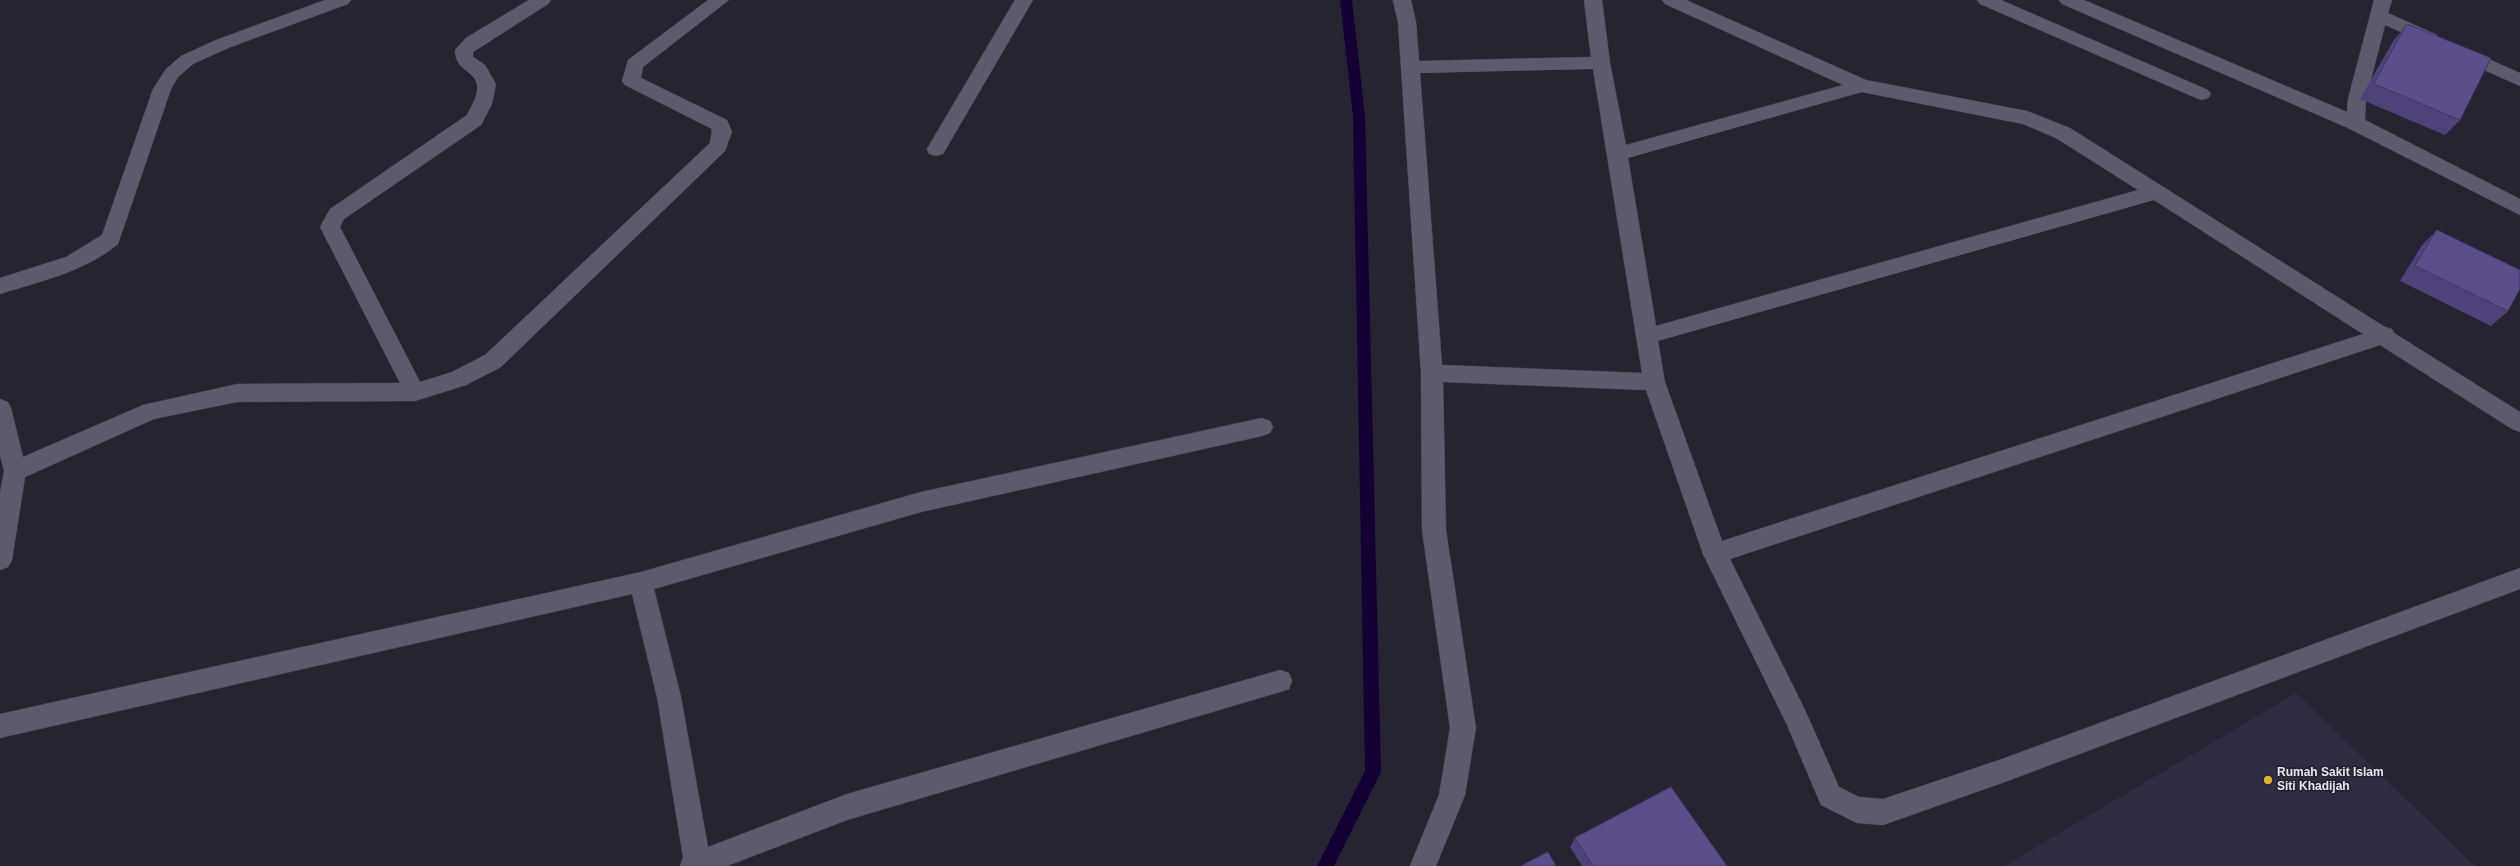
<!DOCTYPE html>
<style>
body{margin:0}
canvas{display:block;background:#262332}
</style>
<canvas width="2520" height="866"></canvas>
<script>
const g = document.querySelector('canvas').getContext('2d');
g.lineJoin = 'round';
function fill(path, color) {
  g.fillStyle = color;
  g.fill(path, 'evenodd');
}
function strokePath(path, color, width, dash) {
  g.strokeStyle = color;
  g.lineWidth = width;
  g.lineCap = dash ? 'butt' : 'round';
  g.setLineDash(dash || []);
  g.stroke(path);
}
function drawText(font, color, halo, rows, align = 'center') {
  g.font = font + ' Arial,sans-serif';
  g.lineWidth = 3.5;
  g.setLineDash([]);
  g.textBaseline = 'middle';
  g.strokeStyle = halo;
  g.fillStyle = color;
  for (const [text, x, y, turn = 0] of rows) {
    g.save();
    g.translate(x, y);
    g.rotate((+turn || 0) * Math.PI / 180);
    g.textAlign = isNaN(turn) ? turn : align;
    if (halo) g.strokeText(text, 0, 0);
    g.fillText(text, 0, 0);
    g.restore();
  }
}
fill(new Path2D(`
 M 2296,693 L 2475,866 L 2004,866 Z`), '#312c41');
fill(new Path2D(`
 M 1340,0 L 1352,0 L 1365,116 L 1381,772 L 1334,866 L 1317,866 L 1365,771 L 1353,116 Z`), '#140034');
const street = new Path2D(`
 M 325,0 L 351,0 L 348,4 L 228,48 L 193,64 L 178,77 L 171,89 L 118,244 C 84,272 41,281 0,294 L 0,278 L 66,257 L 102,235 L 153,89 L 166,69 L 181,56 L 216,40 Z
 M 529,0 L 551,0 L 548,4 L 473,52 L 473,57 L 485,65 L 496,84 L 492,104 L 481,125 L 344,219 L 340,227 L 420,382 L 452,372 L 485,355 L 710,143 L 712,129 L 625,85 L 622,81 L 628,60 L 708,0 L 729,0 L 643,67 L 641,78 L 727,120 L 732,132 L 725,151 L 501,367 L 466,385 L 415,401 L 237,402 L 154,419 L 25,477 L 12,560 L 8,567 L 0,570 L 0,493 L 4,471 L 0,455 L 0,399 L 8,402 L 11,408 L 23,457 L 143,405 L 237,384 L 400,383 L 320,227 L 330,209 L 467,115 C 496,66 455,80 455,50 L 466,38 Z
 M 1015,0 L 1033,0 L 943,154 L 936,156 L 929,154 L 927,149 Z
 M 1393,0 L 1411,0 L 1416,22 L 1419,61 L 1591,57 L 1584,0 L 1602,0 L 1610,63 L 1626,145 L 1843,85 L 1665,4 L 1662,0 L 1686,0 L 1866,80 L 2027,111 L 2070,128 L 2385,327 L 2392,329 L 2394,333 L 2520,412 L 2520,432 L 2512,429 L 2380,345 L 1730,559 L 1805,710 L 1839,787 L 1859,797 L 1883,799 L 2002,759 L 2520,568 L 2520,589 L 2002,783 L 1883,825 L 1857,823 L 1821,805 L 1787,725 L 1703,554 L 1646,390 L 1443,382 L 1446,530 L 1476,728 L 1465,795 L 1436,866 L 1410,866 L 1439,795 L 1450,728 L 1422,530 L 1421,373 L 1398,22 ZM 1593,69 L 1642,373 L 1442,365 L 1420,73 ZM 1862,92 L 2023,124 L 2056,138 L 2138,190 L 1656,326 L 1628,158 ZM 2154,200 L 2363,334 L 1722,541 L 1665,382 L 1658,341 Z
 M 1977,0 L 2001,0 L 2208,90 L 2211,94 L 2208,98 L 2202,100 L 2196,98 L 1980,4 Z
 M 2059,0 L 2084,0 L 2347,112 L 2348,99 L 2374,0 L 2392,0 L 2388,13 L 2437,35 L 2440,39 L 2437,43 L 2431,45 L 2385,25 L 2366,99 L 2365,120 L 2520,199 L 2520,215 L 2348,128 L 2062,4 Z
 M 2461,47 L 2520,73 L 2520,86 L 2455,57 L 2452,53 L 2455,49 Z
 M 1262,418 L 1270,421 L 1273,427 L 1270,433 L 1262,436 L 921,512 L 654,589 L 681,697 L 708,847 L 847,794 L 1280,670 L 1289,673 L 1292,681 L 1289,689 L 1280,692 L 847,820 L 727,866 L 680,866 L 683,857 L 657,697 L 632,594 L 0,738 L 0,714 L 641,572 L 921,492 Z`);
strokePath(street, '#43404d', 1);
fill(street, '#5d5a6b');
fill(new Path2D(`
 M 2407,24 L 2460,120 L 2445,135 L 2360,99 L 2394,40 Z
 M 2437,230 L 2508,311 L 2491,326 L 2400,281 L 2422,245 Z
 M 1575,838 L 1727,866 L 1582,866 L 1570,847 Z`), '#504278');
const building = new Path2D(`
 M 2407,24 L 2491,58 L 2460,120 L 2374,84 Z
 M 2437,230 L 2520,270 L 2520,289 L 2508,311 L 2415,266 Z
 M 1671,787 L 1727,866 L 1593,866 L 1575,838 Z
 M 1548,852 L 1556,866 L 1521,866 Z`);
fill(building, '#5d4d8b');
strokePath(building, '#413661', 1);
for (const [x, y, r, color] of [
 [2268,780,5,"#e2af34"]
]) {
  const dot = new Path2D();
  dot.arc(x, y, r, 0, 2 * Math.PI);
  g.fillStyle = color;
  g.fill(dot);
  strokePath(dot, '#262332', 1.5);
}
drawText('bold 12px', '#e7e6f0', '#262332', [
 ["Rumah Sakit Islam",2277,773],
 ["Siti Khadijah",2277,787]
], 'left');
</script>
